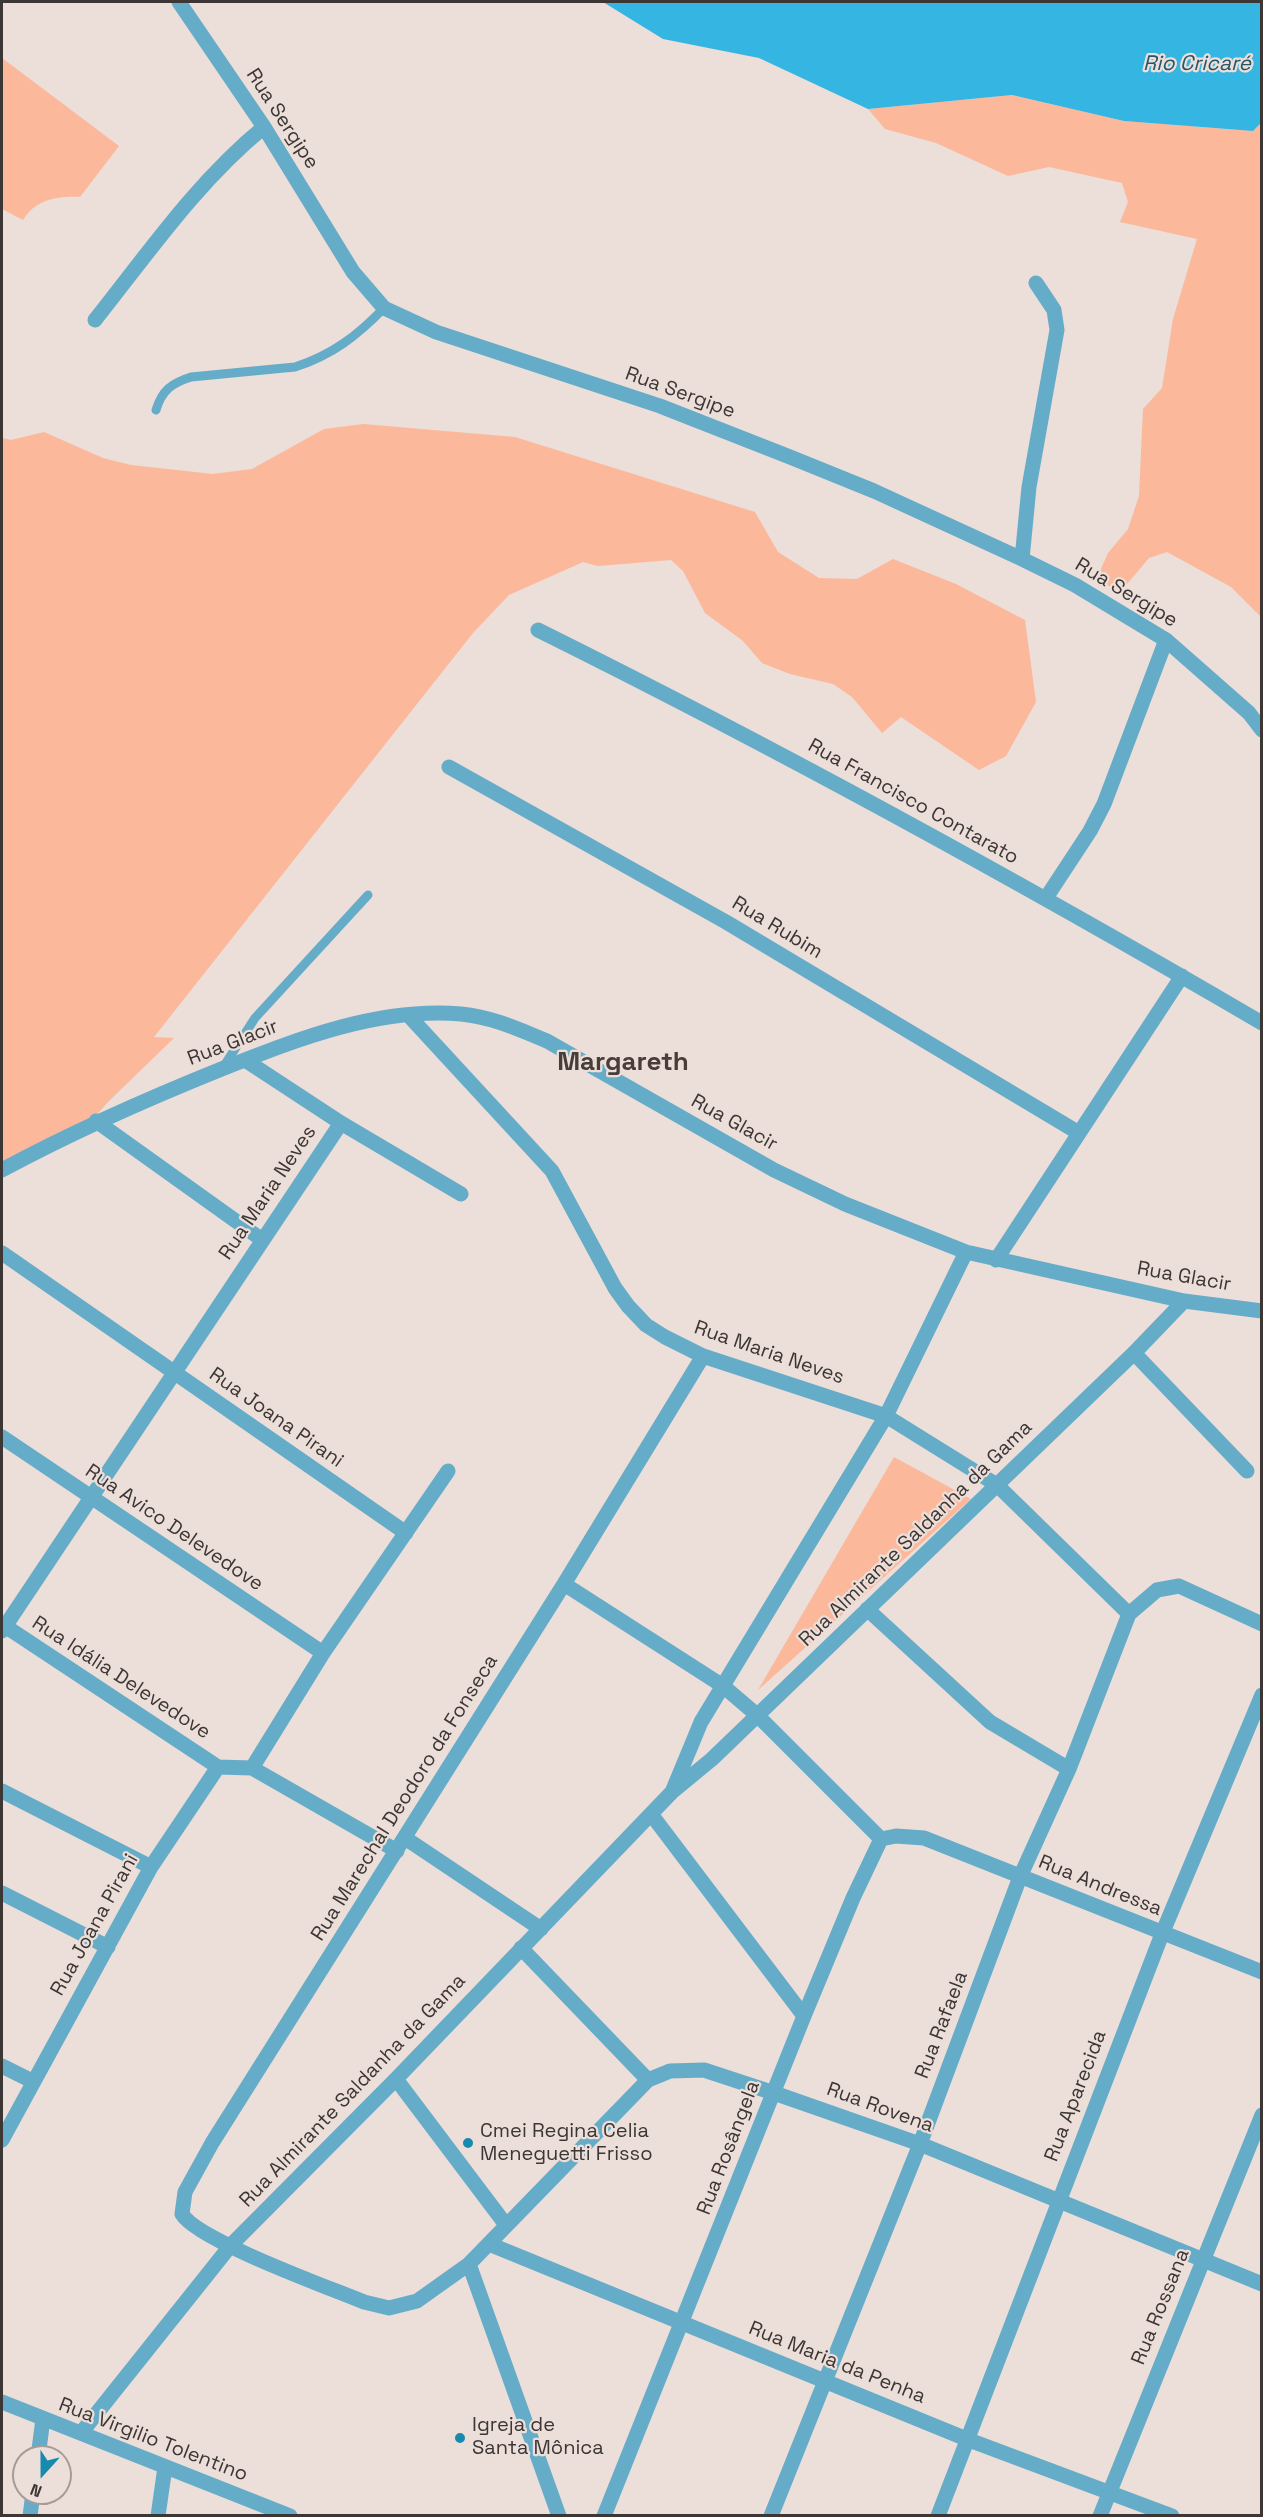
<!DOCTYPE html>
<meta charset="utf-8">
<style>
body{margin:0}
#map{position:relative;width:1263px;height:2517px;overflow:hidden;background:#ecded8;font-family:"Space Grotesk",sans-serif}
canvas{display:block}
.frame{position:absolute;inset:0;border:3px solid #3c3634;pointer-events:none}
.north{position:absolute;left:12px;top:2445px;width:60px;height:60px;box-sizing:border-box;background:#ecded8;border:2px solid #a69b96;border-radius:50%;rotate:201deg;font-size:16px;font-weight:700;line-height:24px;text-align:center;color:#3c3634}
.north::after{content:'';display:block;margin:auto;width:21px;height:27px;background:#178aaf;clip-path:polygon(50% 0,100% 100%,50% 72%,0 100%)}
</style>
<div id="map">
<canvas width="1263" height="2517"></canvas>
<div class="frame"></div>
<div class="north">N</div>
</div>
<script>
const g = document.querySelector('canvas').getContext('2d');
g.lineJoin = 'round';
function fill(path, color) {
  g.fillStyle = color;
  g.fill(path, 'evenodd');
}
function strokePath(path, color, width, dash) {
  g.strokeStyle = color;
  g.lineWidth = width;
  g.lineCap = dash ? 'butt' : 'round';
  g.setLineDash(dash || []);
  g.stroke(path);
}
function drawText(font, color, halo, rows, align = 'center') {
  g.font = font + ' "Space Grotesk",sans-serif';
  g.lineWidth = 4.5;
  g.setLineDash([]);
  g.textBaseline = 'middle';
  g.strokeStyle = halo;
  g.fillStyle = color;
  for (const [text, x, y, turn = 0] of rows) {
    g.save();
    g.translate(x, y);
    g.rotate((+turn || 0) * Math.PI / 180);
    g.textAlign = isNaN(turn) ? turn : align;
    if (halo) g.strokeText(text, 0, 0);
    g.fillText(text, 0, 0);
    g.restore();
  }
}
fill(new Path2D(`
 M 2,58 L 119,146 L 80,197 C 58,196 36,199 23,220 L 2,209 Z
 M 1012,95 L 1124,121 L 1253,131 L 1261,123 L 1261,617 L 1231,587 L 1167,552 L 1149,558 L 1122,590 L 1103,584 L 1100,571 L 1108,553 L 1128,529 L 1139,496 L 1143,409 L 1162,388 L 1173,319 L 1197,239 L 1120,222 L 1128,202 L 1122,183 L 1049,167 L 1008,176 L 936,143 L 885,129 L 868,109 Z
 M 363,424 L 515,437 L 755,512 L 778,552 L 819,578 L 857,579 L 893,559 L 956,584 L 1025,620 L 1036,702 L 1006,756 L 979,770 L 901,717 L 882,733 L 852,697 L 833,684 L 790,674 L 762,663 L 743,641 L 705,613 L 683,571 L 671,560 L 598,566 L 583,562 L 509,595 L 473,633 L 154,1037 L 174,1038 L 107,1103 L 75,1140 L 2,1176 L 2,438 L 11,440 L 44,432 L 103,458 L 131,465 L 213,474 L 252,469 L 324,429 Z
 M 894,1457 L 971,1499 L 758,1690 Z`), '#fbb89b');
fill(new Path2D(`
 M 603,2 L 1261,2 L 1261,123 L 1253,131 L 1124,121 L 1012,95 L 868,109 L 759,58 L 663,39 Z`), '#34b5e2');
strokePath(new Path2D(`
 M 156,410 C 162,390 172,383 191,377 L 295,367 C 332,355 357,336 384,308
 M 222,1069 L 255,1018 L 368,895`), '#65acc9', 9);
strokePath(new Path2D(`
 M 179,2 L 264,127 L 353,272 L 384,308 L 436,332 L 660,406 L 790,457 L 874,491 L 1022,559 L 1075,585 L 1166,640 L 1249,713 L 1262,730
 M 95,320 C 149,252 197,182 264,127
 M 1022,559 L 1029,487 L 1057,330 L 1054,310 L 1036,283
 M 538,630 C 784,752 1024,884 1262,1023
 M 449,767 L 726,922 L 1079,1133
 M 1046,898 L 1090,831 L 1104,804 L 1166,640
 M 409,1016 L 552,1171 L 615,1288 L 628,1306 L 646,1325 L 665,1337 L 703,1356 L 886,1416 L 997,1485 L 1129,1614
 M 245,1060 L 341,1123 L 461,1194
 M 96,1121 L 261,1239
 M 2,1170 C 74,1131 147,1099 224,1068 C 298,1039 379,1007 461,1014 C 492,1017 518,1029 547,1041 L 774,1170 L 845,1204 L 966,1252 L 1184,1301 L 1262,1311
 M 2,1253 L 406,1533
 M 996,1260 L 1182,976
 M 1134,1353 L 1247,1471
 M 2,1437 L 323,1653
 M 564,1584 L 723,1686 L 757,1715 L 881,1839
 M 867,1609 L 990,1722 L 1069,1769
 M 2,1624 L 218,1767
 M 2,1631 L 341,1123
 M 252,1768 L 323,1653 L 448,1471
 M 2,1791 L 151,1867
 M 672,1792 L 701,1722 L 886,1416 L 966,1252
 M 651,1814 L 804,2016
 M 405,1838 L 541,1929
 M 2,1893 L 108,1947
 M 521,1948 L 648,2080 L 670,2071 L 704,2070 L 774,2093 L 920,2144 L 1262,2284
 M 2,2066 L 32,2081
 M 396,2079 L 506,2225
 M 648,2080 L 469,2264 L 417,2301 L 389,2308 L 364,2302 C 330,2288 197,2240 182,2214 L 185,2192 L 212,2143 L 564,1584 L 703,1356
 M 2,2140 L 151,1867 L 218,1767 L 252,1768 L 397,1851
 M 489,2244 L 969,2440 L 1172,2516
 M 469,2264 L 559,2516
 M 2,2402 L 290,2516
 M 81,2433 L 231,2245 L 396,2079 L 672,1792 L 712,1759 L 1134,1353 L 1184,1301
 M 38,2457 L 43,2419
 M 30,2516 L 33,2493
 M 158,2516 L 165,2467
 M 604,2516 L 804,2016 L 853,1898 L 881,1839 L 896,1836 L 924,1838 L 1262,1972
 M 771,2516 L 920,2144 L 1020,1877 L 1069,1769 L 1129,1614 L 1157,1590 L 1179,1586 L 1262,1624
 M 938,2516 L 1162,1934 L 1262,1695
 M 1100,2516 L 1262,2115`), '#65acc9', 15);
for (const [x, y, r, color] of [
 [468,2143,6,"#178aaf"],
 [460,2438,6,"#178aaf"]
]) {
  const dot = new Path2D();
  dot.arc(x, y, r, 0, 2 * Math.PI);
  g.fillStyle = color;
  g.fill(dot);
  strokePath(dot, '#ecded8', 2);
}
drawText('20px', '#3c3634', '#ecded8', [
 ["Rua Sergipe",282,119,57],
 ["Rua Sergipe",680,393,20],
 ["Rua Sergipe",1126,593,31],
 ["Rua Francisco Contarato",913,802,29],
 ["Rua Rubim",777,928,31],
 ["Rua Glacir",233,1043,-21],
 ["Rua Glacir",734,1123,29],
 ["Rua Maria Neves",268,1193,-56],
 ["Rua Glacir",1184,1277,10],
 ["Rua Maria Neves",769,1353,19],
 ["Rua Joana Pirani",276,1418,35],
 ["Rua Avico Delevedove",174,1528,34],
 ["Rua Almirante Saldanha da Gama",916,1534,-44],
 ["Rua Idália Delevedove",121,1678,33],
 ["Rua Marechal Deodoro da Fonseca",405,1798,-58],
 ["Rua Andressa",1100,1886,22],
 ["Rua Joana Pirani",95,1925,-61],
 ["Rua Rafaela",942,2025,-69],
 ["Rua Almirante Saldanha da Gama",353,2091,-46],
 ["Rua Aparecida",1076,2096,-69],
 ["Rua Rovena",880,2108,20],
 ["Rua Rosângela",729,2148,-69],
 ["Rua Rossana",1161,2307,-68],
 ["Rua Maria da Penha",837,2363,22],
 ["Rua Virgilio Tolentino",153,2440,21]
]);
drawText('20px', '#3c3634', '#ecded8', [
 ["Cmei Regina Celia",480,2132],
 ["Meneguetti Frisso",480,2155],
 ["Igreja de",472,2426],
 ["Santa Mônica",472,2449]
], 'left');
drawText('italic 21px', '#25576b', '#ecded8', [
 ["Rio Cricaré",1197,64]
]);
drawText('bold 26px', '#483d38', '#ecded8', [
 ["Margareth",623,1063]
]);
</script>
